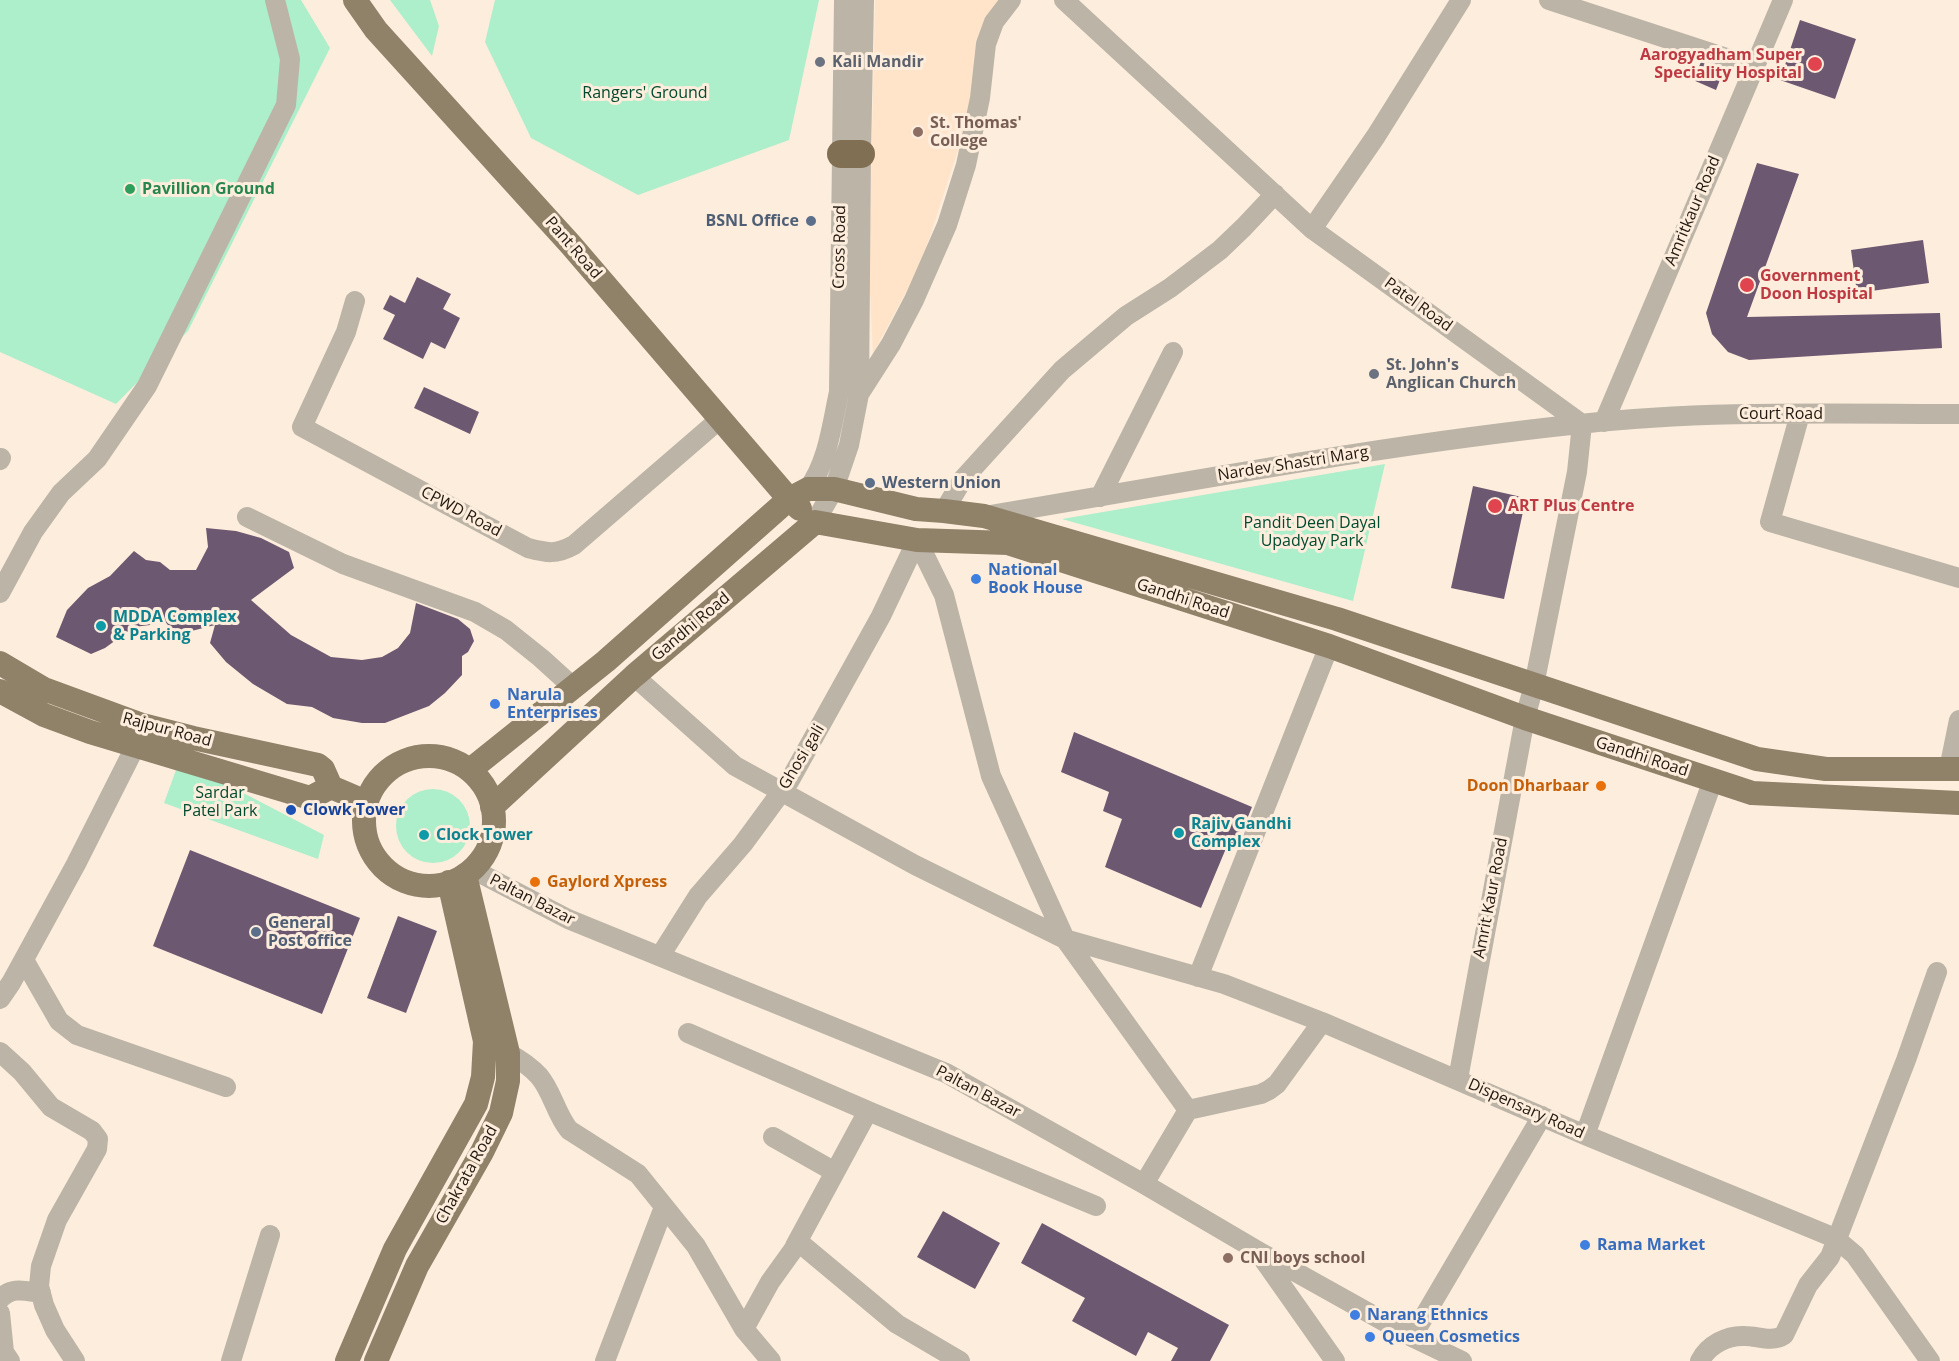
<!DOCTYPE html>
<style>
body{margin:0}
canvas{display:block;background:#fdeddd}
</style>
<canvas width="1959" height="1361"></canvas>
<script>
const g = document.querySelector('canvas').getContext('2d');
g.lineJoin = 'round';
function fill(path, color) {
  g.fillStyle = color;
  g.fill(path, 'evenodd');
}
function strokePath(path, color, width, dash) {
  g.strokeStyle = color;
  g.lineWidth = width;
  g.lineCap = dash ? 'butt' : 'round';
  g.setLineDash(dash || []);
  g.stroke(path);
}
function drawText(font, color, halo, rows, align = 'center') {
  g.font = font + ' "Open Sans",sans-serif';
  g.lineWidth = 6;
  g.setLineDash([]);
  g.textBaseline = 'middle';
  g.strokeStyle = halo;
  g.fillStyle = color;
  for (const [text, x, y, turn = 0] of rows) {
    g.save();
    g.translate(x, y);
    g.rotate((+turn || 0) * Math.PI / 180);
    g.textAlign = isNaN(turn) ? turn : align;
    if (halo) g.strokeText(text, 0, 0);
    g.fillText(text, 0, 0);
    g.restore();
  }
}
fill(new Path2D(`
 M 875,0 L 1007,0 L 921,264 L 873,354 L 869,273 Z`), '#ffe4ca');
fill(new Path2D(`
 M 0,0 L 301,0 L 330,48 L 188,331 L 116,404 L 0,352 Z
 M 390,0 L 430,0 L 439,26 L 432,56 Z
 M 495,0 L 819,0 L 789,140 L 638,195 L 531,138 L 485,42 Z
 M 1385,464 L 1353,601 L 1062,519 Z
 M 176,770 L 228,785 L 324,835 L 318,859 L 164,803 Z
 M396 826a37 37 0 1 1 74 0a37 37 0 1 1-74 0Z`), '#adeecb');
fill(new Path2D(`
 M 1800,20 L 1856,39 L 1835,99 L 1780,80 Z
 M 1701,62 L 1723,72 L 1716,90 L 1693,80 Z
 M 1757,163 L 1799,174 L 1747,317 L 1940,313 L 1942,348 L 1749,360 L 1728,352 L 1712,334 L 1706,313 Z
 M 1923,240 L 1929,283 L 1857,293 L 1851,250 Z
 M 417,277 L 451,294 L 443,309 L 460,318 L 445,349 L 431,342 L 423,359 L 383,339 L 395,315 L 383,309 L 390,295 L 405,303 Z
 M 424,387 L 479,412 L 470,434 L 414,408 Z
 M 1473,486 L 1526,498 L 1504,599 L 1451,588 Z
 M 206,528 L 236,531 L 261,538 L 289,552 L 294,568 L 251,600 L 291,635 L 331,657 L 362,660 L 382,657 L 398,648 L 410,633 L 416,603 L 458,619 L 470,629 L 474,641 L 468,652 L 462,656 L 462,675 L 445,693 L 429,706 L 385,723 L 362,723 L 333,718 L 312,707 L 287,704 L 253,684 L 226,662 L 210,643 L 215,625 L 176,635 L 159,614 L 150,625 L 134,627 L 105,648 L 91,654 L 56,637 L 67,610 L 88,588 L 110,576 L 134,551 L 146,560 L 160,562 L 170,570 L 196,570 L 208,547 Z
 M 1074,732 L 1252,807 L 1235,848 L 1227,846 L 1201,908 L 1105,867 L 1122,819 L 1103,811 L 1109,792 L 1061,772 Z
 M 190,850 L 360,918 L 322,1014 L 153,946 Z
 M 398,916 L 437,931 L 406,1013 L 367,998 Z
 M 943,1211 L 1000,1243 L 975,1289 L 917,1257 Z
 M 1042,1223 L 1229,1325 L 1210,1361 L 1171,1361 L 1178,1348 L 1148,1332 L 1136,1356 L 1072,1321 L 1085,1298 L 1021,1263 Z`), '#6d5871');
strokePath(new Path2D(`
 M 1064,0 L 1312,229 L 1582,424 L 1577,472 L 1534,685 L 1525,718 L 1458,1079
 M 1549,0 L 1754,67
 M 1312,229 L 1376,136 L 1461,0
 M 355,301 L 346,332 L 302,427 L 528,548 C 547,553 556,555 574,545 L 720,419
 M 859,394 L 891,344 L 914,300 L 947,225 L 966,165 L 980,98 L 986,44 L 994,22 L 1011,0
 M 1800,414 L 1770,522 L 1959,578
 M 1604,422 L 1783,0
 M 0,460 L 1,458
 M 808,489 C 828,462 832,424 839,392 L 844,0
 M 1100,497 L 1173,352
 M 944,511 L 963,479 L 1062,370 L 1126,316 L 1170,288 L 1220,250 L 1244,227 L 1275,194
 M 985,516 C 1183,483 1380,445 1580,424 C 1706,410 1833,414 1959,414
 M 247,517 L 343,564 L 475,612 L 506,630 L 541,658 L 573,687
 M 815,522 L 834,489 L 849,445 L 859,394 L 861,154 L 864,0
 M 917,540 L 944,595 L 991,776 L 1065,939 L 1188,1110 L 1144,1184
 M 0,593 L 33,532 L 61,493 L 97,459 L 147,386 L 286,105 L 290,59 L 275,0
 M 634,676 L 735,766 L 915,865 L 1065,939 L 1224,984 L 1322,1022 L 1585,1135 L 1835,1238 L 1855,1255 L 1930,1361
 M 1949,769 L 1959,720
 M 472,869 L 568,919 L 946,1073 L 1144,1184 L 1258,1251 L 1412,1337 L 1462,1361
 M 660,956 L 698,896 L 743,844 L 790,780 L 881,616 L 917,540
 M 24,960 L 59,1021 L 77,1035 L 226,1087
 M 1198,977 L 1329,646
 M 0,999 L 11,983 L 76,864 L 135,747
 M 688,1033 L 868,1111
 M 0,1052 L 22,1072 L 51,1107 L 92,1131 L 98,1139 L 97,1149 L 57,1220 L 41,1266 L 39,1286 L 44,1305 L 55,1330 L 75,1361
 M 508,1053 C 519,1059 530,1066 539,1076 C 552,1091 556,1114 569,1130 L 638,1174 L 696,1246 L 744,1329 L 771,1361
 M 1188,1110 L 1261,1094 L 1269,1090 L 1277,1084 L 1322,1022
 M 1585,1135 L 1713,780
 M 773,1137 L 835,1172
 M 795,1246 L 868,1111 L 1096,1206
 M 1261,1256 L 1335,1361
 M 0,1299 C 12,1286 25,1291 41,1293
 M 0,1313 L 4,1352 L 10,1361
 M 744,1329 L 770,1282 L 798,1243 L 801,1244 L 897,1324 L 960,1361
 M 1412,1337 L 1542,1116
 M 231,1361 L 270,1235
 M 605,1361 L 664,1207
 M 1700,1361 C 1708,1345 1727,1335 1745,1336 C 1758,1336 1772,1343 1784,1335 L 1808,1285 L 1830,1257 L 1906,1060 L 1937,972`), '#bcb4a7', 20);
strokePath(new Path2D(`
 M 355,0 L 376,30 L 571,245 L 789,499 L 800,509
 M 0,663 L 44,689 L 142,725 L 193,738 L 318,765 L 323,769 L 331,787 L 366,802
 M 0,691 L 44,715 L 90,732 L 310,798 L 331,787
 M364 821a65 65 0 1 1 130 0a65 65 0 1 1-130 0Z
 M 470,770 L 606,661 L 789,499 L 808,489 L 834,489 L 916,509 L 944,511 L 984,516 L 1337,619 L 1757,759 L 1826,769 L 1959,769
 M 492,807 L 634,676 L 815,522 L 917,540 L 1008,543 L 1329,646 L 1525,718 L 1752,793 L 1959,803
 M 347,1361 L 395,1249 L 476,1104 L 483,1077 L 485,1041 L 449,882
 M 376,1361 L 417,1266 L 482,1152 L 501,1113 L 508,1081 L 508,1053 L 465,875`), '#908169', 24);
strokePath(new Path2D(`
 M 841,154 L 861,154`), '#806f53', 28);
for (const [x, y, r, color] of [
 [820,62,6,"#6b7280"],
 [1815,64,8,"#e0444e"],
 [918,132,6,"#8d6e63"],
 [130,189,6,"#2e9e5b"],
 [811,221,6,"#5c6f8a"],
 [1747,285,8,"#e0444e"],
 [1374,374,6,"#6b7280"],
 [870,483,6,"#5c6f8a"],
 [1495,506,8,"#e0444e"],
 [976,579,6,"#3f7fe0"],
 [101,626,6,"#0f9aa8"],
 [495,704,6,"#3f7fe0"],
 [1601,786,6,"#e8710a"],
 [291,810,6,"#1a4fb4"],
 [1179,833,6,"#0f9aa8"],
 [424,835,6,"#0f9aa8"],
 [535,882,6,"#e8710a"],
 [256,932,6,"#5c6f8a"],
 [1585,1245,6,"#3f7fe0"],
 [1228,1258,6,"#8d6e63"],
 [1355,1315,6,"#3f7fe0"],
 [1370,1337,6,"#3f7fe0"]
]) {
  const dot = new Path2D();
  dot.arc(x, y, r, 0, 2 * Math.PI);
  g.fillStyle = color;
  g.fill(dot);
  strokePath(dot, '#fdeddd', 2);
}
drawText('bold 16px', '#be3a42', '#fdeddd', [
 ["Aarogyadham Super",1802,55,"right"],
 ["Speciality Hospital",1802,73,"right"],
 ["Government",1760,276],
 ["Doon Hospital",1760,294],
 ["ART Plus Centre",1508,506]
], 'left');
drawText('bold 16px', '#5b616d', '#fdeddd', [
 ["Kali Mandir",832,62],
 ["St. John's",1386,365],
 ["Anglican Church",1386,383]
], 'left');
drawText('16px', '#004b2f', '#fdeddd', [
 ["Rangers' Ground",645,93],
 ["Pandit Deen Dayal",1312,523],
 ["Upadyay Park",1312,541],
 ["Sardar",220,793],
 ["Patel Park",220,811]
]);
drawText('bold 16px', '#785e54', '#fdeddd', [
 ["St. Thomas'",930,123],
 ["College",930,141],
 ["CNI boys school",1240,1258]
], 'left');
drawText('bold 16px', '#27864d', '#fdeddd', [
 ["Pavillion Ground",142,189]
], 'left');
drawText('16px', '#22180f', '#fdeddd', [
 ["Amritkaur Road",1693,211,-67],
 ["Cross Road",840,247,-89],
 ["Pant Road",573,248,49],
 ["Patel Road",1418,305,36],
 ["Court Road",1781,414],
 ["Nardev Shastri Marg",1293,464,-9],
 ["CPWD Road",461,512,28],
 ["Gandhi Road",1183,599,18],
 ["Gandhi Road",691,627,-40],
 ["Rajpur Road",167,730,15],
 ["Ghosi gali",802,757,-59],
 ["Gandhi Road",1642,757,18],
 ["Amrit Kaur Road",1491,898,-79],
 ["Paltan Bazar",532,900,27],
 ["Paltan Bazar",978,1092,28],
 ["Dispensary Road",1526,1109,24],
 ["Chakrata Road",467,1175,-61]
]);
drawText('bold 16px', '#4e5e75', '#fdeddd', [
 ["BSNL Office",799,221,"right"],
 ["Western Union",882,483],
 ["General",268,923],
 ["Post office",268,941]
], 'left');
drawText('bold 16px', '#366cbe', '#fdeddd', [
 ["National",988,570],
 ["Book House",988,588],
 ["Narula",507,695],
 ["Enterprises",507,713],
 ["Rama Market",1597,1245],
 ["Narang Ethnics",1367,1315],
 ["Queen Cosmetics",1382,1337]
], 'left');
drawText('bold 16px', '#0d838f', '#fdeddd', [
 ["MDDA Complex",113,617],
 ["& Parking",113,635],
 ["Rajiv Gandhi",1191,824],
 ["Complex",1191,842],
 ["Clock Tower",436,835]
], 'left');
drawText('bold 16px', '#c56008', '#fdeddd', [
 ["Doon Dharbaar",1589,786],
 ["Gaylord Xpress",547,882,"left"]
], 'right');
drawText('bold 16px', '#164399', '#fdeddd', [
 ["Clowk Tower",303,810]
], 'left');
</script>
